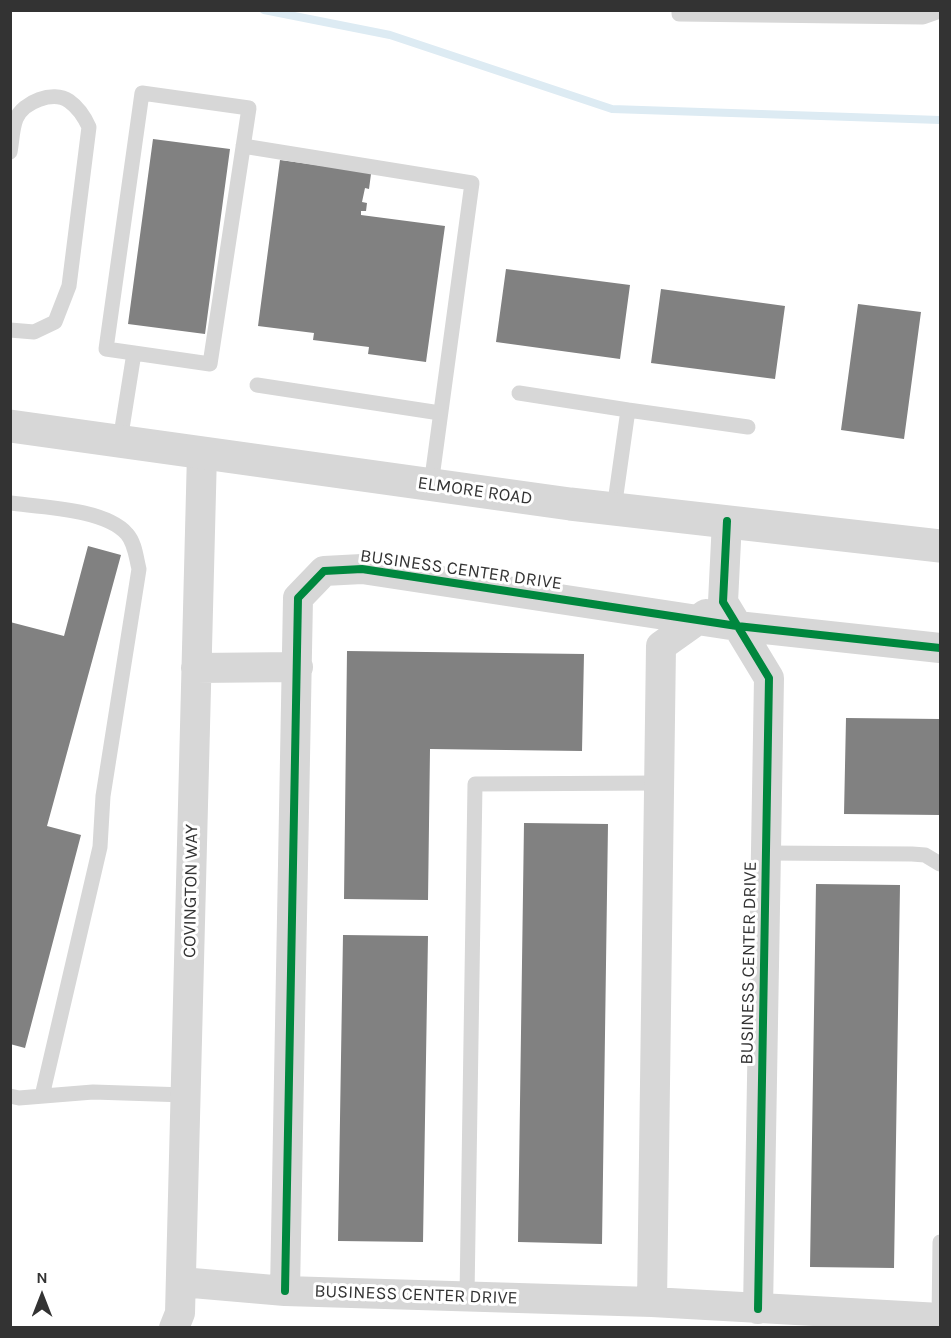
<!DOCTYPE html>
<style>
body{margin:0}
#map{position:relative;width:951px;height:1338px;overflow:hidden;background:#fff;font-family:Karla,sans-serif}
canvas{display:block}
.frame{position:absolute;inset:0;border:12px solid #333;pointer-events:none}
.north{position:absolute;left:12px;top:1266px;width:60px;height:60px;-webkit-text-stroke:4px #fff;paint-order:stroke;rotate:0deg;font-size:16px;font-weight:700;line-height:24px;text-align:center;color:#333}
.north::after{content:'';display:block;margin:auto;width:21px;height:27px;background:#333;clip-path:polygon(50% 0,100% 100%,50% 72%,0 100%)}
</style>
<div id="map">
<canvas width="951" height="1338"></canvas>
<div class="frame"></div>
<div class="north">N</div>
</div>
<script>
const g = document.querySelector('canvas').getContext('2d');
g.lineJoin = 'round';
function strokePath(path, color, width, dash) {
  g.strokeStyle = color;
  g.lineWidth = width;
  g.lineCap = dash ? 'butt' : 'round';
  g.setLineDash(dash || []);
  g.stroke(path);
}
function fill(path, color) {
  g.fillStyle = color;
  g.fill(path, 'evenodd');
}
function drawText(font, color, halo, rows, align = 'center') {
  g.font = font + ' Karla,sans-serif';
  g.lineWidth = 6;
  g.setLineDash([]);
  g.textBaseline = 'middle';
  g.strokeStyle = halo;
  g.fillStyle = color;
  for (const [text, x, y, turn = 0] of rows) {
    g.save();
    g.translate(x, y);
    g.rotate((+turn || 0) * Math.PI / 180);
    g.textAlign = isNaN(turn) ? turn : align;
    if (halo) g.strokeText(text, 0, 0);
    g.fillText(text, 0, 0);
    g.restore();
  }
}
strokePath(new Path2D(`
 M 264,10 L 390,35 L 612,109 L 940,120`), '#ddebf3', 8);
fill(new Path2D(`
 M 153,139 L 230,149 L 205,334 L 128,324 Z
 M 280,160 L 367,172 L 371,174 L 369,189 L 365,188 L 362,202 L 367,203 L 366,211 L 361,211 L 361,215 L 445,226 L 426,362 L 368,354 L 369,347 L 313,340 L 314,333 L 258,326 Z
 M 506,269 L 630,285 L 620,359 L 496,342 Z
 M 661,289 L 785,306 L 775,379 L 651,363 Z
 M 858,304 L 921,312 L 904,439 L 841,430 Z
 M 88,546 L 121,555 L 47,826 L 81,835 L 25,1048 L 10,1044 L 10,622 L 64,636 Z
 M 347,651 L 584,654 L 582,751 L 430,749 L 428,900 L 344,899 Z
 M 846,718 L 940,719 L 940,815 L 844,814 Z
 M 524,823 L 608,824 L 602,1244 L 518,1242 Z
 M 816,884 L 900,885 L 894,1268 L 810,1267 Z
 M 343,935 L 428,936 L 423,1242 L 338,1241 Z`), '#818181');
strokePath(new Path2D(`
 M 679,10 L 679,14 L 923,17 L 940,11
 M 243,146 L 472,183 L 431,485
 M 10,152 C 12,142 12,129 16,119 C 23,102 53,90 69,101 C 79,108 84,116 89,127 L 69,286 L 55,322 L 34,332 L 10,330
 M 257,385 L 440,413
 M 519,393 L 628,410
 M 120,441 L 134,353 L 210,364 L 249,108 L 142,93 L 106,349 L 134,353
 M 10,503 C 41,507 106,509 127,534 C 135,543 136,557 139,569 L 103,796 L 100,847 L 42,1096
 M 614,509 L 628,410 L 748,427
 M 766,853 L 912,854 L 925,855 L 940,864
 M 10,1096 L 19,1098 L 93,1092 L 186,1095
 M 467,1296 L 475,784 L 659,783
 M 939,1318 L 940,1242`), '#d7d7d7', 15);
strokePath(new Path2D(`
 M 727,521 L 723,602 L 769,678 L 758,1309
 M 196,668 L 298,667
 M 181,1282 L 285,1291 L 652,1302 L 940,1318
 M 285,1291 L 298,598 L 324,571 L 362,569 L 737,626 L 940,648
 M 652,1302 L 661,646 L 706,614
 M 174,1328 L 180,1313 L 202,453`), '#d7d7d7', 30);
strokePath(new Path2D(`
 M 10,426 L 570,504 L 940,546`), '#d7d7d7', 33);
strokePath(new Path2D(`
 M 727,521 L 723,602 L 769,678 L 758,1309
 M 285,1291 L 298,598 L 324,571 L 362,569 L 737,626 L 940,648`), '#00873e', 8);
drawText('18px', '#333', '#fff', [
 ["ELMORE ROAD",475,491,8],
 ["BUSINESS CENTER DRIVE",461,570,8],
 ["COVINGTON WAY",191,891,-89],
 ["BUSINESS CENTER DRIVE",749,963,-89],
 ["BUSINESS CENTER DRIVE",416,1295,2]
]);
</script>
